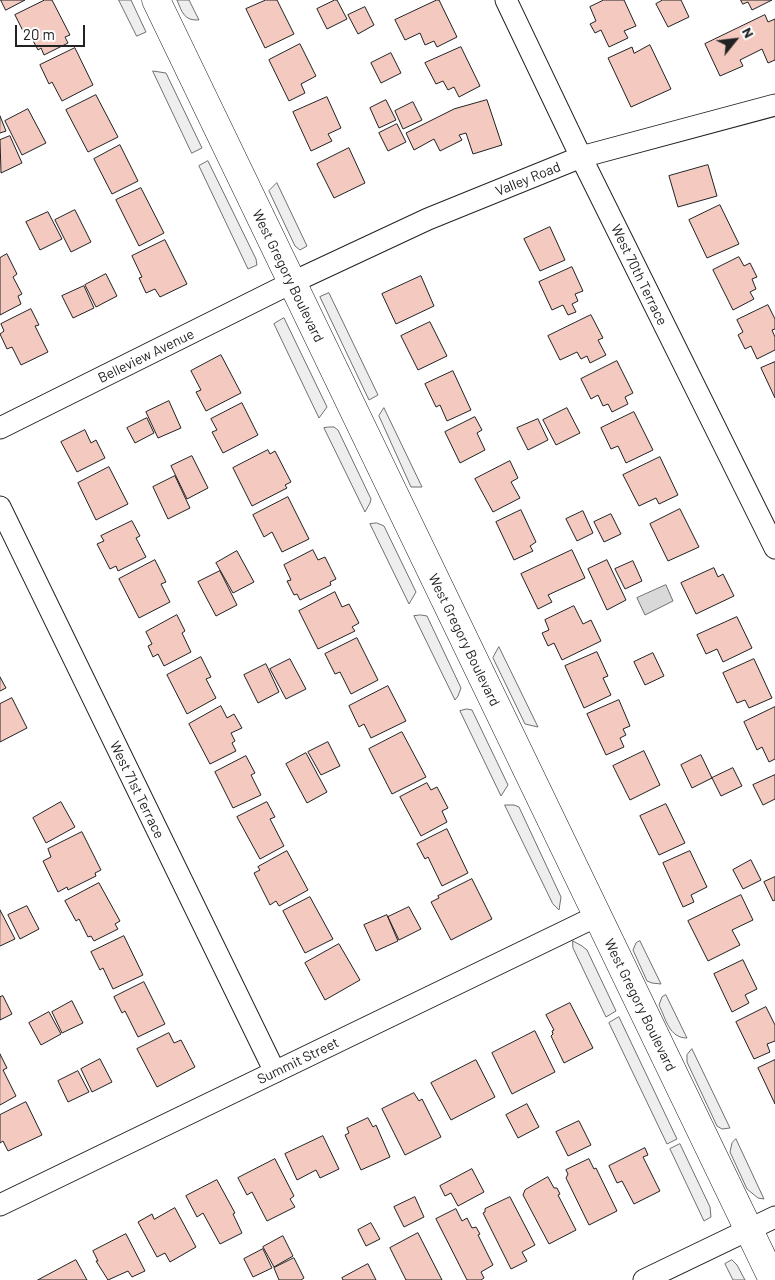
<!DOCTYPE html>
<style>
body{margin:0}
#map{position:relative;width:775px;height:1280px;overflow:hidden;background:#fff;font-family:Barlow,sans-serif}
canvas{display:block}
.north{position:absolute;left:710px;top:15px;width:50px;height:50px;-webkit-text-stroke:4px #fff;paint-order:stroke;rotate:61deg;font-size:14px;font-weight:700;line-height:20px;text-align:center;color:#222}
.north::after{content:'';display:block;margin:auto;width:18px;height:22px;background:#222;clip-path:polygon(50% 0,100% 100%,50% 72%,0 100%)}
.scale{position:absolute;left:15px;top:25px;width:70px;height:22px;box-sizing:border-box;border:2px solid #222;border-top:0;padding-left:6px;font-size:15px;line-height:18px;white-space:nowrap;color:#222;-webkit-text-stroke:4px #fff;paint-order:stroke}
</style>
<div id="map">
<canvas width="775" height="1280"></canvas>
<div class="north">N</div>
<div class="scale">20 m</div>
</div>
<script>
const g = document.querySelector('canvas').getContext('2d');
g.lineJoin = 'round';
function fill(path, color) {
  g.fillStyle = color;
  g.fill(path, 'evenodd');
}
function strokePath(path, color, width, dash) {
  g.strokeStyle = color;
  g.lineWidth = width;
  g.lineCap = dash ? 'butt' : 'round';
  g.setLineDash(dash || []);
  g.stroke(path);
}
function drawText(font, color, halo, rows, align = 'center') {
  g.font = font + ' Barlow,sans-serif';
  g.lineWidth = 4;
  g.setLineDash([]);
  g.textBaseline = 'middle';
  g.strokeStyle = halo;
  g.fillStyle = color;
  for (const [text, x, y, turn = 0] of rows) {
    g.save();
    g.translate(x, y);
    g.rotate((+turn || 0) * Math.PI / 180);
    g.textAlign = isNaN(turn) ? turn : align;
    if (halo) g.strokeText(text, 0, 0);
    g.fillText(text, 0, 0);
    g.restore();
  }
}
const green = new Path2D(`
 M 119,0 L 131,0 L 146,32 L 137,36 Z
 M 177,0 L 189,0 L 199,20 C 184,21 182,12 177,0 Z
 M 153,71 L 166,73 L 202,148 L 192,153 Z
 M 208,161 L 256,259 L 257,265 L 248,269 L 199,166 Z
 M 277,183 L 307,246 L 300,250 L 295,246 L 269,191 Z
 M 329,293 L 378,395 L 369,400 L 320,297 Z
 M 284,318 L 327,407 L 319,418 L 274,324 Z
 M 384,408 L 422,487 L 411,487 L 379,416 Z
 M 329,427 L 334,427 L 338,430 L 371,499 L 370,503 L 365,512 L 324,428 Z
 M 377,523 L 384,526 L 416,592 L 409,604 L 370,524 Z
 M 421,615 L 427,616 L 461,688 L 458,696 L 455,700 L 414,616 Z
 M 499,647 L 538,727 L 525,724 L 493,658 Z
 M 467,709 L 472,710 L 508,785 L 501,796 L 460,711 Z
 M 505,805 L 514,805 L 519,807 L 561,897 L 559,910 L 553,904 Z
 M 573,941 L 582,946 L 587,950 L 616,1011 L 606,1017 L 573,948 Z
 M 640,941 L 661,984 L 652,983 L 647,981 L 633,950 L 636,943 Z
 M 666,995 L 687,1038 C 669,1038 666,1019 659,1005 L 662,997 Z
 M 619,1017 L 677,1139 L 667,1144 L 609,1023 Z
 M 692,1049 L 730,1128 L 722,1129 L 717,1126 L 687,1062 L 687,1055 Z
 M 736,1139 L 764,1199 L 758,1198 L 747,1189 L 730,1152 L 732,1143 Z
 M 680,1144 L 710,1207 L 711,1217 L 704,1221 L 670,1149 Z
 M 732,1260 L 737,1265 L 745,1280 L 733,1280 L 725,1264 Z`);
fill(green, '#eee');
strokePath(green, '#6f6f6f', 1);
const water = new Path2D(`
 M 666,585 L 673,601 L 645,615 L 637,598 Z`);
fill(water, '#d9d9d9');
strokePath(water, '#6f6f6f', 1);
const building = new Path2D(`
 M 1,0 L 25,0 L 6,10 Z
 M 45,0 L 52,0 L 70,35 L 65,37 L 68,43 L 44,55 L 41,48 L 38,50 L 28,31 L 24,33 L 15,15 Z
 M 266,0 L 277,0 L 294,34 L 265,48 L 246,9 Z
 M 335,0 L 337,0 L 347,19 L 327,29 L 317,9 Z
 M 437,0 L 439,0 L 457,37 L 437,47 L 434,41 L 425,45 L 420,33 L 405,40 L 395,20 Z
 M 604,0 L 624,0 L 636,26 L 624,31 L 628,38 L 609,47 L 601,30 L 595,33 L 590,24 L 596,21 L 590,7 Z
 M 663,0 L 681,0 L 689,17 L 668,27 L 656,4 Z
 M 741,0 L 772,0 L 752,10 L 748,2 L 743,4 Z
 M 365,7 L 374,25 L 358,34 L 348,15 Z
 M 765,15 L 768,22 L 775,19 L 775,60 L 768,63 L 762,49 L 740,60 L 743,66 L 720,76 L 705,44 Z
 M 300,44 L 316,76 L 301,84 L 305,93 L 289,101 L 269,60 Z
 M 650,45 L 671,89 L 631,107 L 608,58 L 632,47 L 634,53 Z
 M 461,47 L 480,86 L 459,97 L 454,87 L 448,90 L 443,81 L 436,84 L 425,63 Z
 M 75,48 L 93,85 L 62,101 L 52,82 L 49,84 L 40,65 Z
 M 391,53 L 401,73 L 381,83 L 371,63 Z
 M 96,95 L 118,137 L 88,152 L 66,110 Z
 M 327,97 L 341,128 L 328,134 L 332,141 L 311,151 L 293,112 Z
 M 386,100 L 396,120 L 379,128 L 370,108 Z
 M 487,100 L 502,145 L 473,154 L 466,133 L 459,135 L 462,140 L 440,151 L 434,139 L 414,150 L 406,133 L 454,109 Z
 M 413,102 L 422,120 L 403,129 L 395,111 Z
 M 28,109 L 46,143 L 22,155 L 5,121 Z
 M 0,116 L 6,131 L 0,133 Z
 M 397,124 L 406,142 L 388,151 L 379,133 Z
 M 10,136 L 22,163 L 1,173 L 0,140 Z
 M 120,145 L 138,181 L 112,194 L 94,159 Z
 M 349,148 L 365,183 L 334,198 L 317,164 Z
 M 708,165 L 717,196 L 678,207 L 669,176 Z
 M 141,188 L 164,233 L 139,246 L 116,200 Z
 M 720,205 L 739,244 L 707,258 L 689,220 Z
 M 75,210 L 91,242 L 71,252 L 55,220 Z
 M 48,212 L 62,239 L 40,250 L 26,222 Z
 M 550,227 L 565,260 L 540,271 L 524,239 Z
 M 165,240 L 187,284 L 160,297 L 155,289 L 146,293 L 139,278 L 142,277 L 132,256 Z
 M 7,254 L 17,274 L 13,277 L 22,294 L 18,296 L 21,304 L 0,315 L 0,258 Z
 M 739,257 L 744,266 L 750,263 L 757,277 L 752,279 L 756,289 L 750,292 L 754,299 L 733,310 L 713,270 Z
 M 572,267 L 583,291 L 575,294 L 578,301 L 572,304 L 576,312 L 568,315 L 563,305 L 552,310 L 539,282 Z
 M 106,274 L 117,296 L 96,307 L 85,285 Z
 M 421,276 L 434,306 L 396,324 L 382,294 Z
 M 84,286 L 94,308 L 73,318 L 62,296 Z
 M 768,305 L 775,319 L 775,329 L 772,330 L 775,337 L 775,350 L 757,359 L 751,346 L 745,349 L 738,335 L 743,332 L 737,320 Z
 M 31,309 L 39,325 L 35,326 L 48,352 L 21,365 L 12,347 L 7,349 L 0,334 L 4,331 L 1,324 Z
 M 591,315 L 603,338 L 598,340 L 606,355 L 590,363 L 587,356 L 581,359 L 577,352 L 560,360 L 548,336 Z
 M 430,322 L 447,356 L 418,370 L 401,336 Z
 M 221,355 L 241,393 L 206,411 L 196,392 L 201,390 L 191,371 Z
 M 617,361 L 633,393 L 625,397 L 628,404 L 612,412 L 608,404 L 603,406 L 598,395 L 591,399 L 581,379 Z
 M 775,362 L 775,398 L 761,368 Z
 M 453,371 L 471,410 L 447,421 L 440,405 L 436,407 L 425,384 Z
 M 169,401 L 181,428 L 158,438 L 146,412 Z
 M 242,403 L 258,435 L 223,453 L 212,432 L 217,430 L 211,419 Z
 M 567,408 L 580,433 L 556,445 L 543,420 Z
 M 634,412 L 653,450 L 626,463 L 618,446 L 611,449 L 601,428 Z
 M 475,417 L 482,430 L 477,433 L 485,450 L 460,463 L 445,432 Z
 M 147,418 L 154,433 L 135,443 L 127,428 Z
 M 538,419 L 548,440 L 528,450 L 517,428 Z
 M 85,430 L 91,443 L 96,440 L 105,458 L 77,472 L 61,442 Z
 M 268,450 L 270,454 L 275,451 L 291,482 L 285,485 L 287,488 L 252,506 L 233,468 Z
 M 192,456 L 208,488 L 187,499 L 171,466 Z
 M 660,457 L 678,495 L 659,504 L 656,498 L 639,506 L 623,475 Z
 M 510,461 L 518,478 L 511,482 L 520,498 L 493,512 L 475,479 Z
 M 109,467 L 128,504 L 96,520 L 78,483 Z
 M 175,476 L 190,508 L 168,519 L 153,487 Z
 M 288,497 L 309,539 L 282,552 L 272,532 L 264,537 L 253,515 Z
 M 680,509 L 699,547 L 668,561 L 650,524 Z
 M 521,510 L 536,542 L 530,546 L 533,551 L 514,560 L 496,522 Z
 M 583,511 L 593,533 L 577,541 L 566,519 Z
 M 611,514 L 621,534 L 604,542 L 594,522 Z
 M 132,521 L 140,536 L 136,538 L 146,557 L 118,571 L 116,566 L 110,569 L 97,544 L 104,541 L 101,536 Z
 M 313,550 L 318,560 L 325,557 L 336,579 L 330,582 L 331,585 L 300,600 L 297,594 L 294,595 L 287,581 L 291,580 L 284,565 Z
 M 572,550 L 585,578 L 548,595 L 552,602 L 538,609 L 521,574 Z
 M 237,551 L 254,582 L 233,593 L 216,563 Z
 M 155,560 L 166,582 L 161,584 L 170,602 L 139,618 L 119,579 Z
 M 607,560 L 626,600 L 607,610 L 588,569 Z
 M 633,561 L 642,581 L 625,589 L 615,569 Z
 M 714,568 L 718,577 L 723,574 L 734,596 L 696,614 L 681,583 Z
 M 220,571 L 237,605 L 216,616 L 198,582 Z
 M 335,592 L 342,607 L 349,604 L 359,623 L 352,627 L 355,631 L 318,649 L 299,611 Z
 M 574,606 L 583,624 L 591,620 L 601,641 L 562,660 L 554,643 L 548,646 L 542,633 L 549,630 L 545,620 Z
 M 177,615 L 185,631 L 182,633 L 191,652 L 164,666 L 158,654 L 153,657 L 148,646 L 152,644 L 146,632 Z
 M 737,617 L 752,648 L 723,662 L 717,649 L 706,654 L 697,635 Z
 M 357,638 L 378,680 L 351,694 L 340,672 L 335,674 L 325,654 Z
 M 597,652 L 608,676 L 603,678 L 611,695 L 584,708 L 565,666 Z
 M 653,653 L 664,676 L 645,685 L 634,662 Z
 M 201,657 L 211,677 L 206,679 L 216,698 L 187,714 L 167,675 Z
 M 290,659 L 306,689 L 286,699 L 270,669 Z
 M 754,659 L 772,698 L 749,708 L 745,700 L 737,703 L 723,673 Z
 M 266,664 L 279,692 L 258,703 L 244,675 Z
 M 0,677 L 6,688 L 0,691 Z
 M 388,686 L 406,721 L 371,738 L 364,724 L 359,727 L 349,706 Z
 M 12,698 L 27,728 L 0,742 L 0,704 Z
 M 619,700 L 630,726 L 623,729 L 626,735 L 620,738 L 624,747 L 606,755 L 587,714 Z
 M 221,706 L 227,718 L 234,714 L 242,728 L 231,733 L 235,741 L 232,743 L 236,751 L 210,764 L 189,724 Z
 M 775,707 L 775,759 L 769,762 L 762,747 L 757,750 L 744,722 Z
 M 402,732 L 426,777 L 392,794 L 369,749 Z
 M 328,742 L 340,766 L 321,775 L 308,752 Z
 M 644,751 L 660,785 L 630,800 L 613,766 Z
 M 306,753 L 327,792 L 307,803 L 286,764 Z
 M 701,755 L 712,778 L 692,788 L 681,765 Z
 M 246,756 L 255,773 L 251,775 L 261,795 L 233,808 L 215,772 Z
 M 733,768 L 742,786 L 721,796 L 712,778 Z
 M 775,775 L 775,799 L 763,805 L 753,785 Z
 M 427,783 L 431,790 L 437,787 L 448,808 L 442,811 L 447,822 L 421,836 L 400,797 Z
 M 61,802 L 75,827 L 46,843 L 33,818 Z
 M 267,802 L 275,817 L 270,819 L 284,846 L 260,859 L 237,817 Z
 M 666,804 L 685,843 L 659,855 L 640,816 Z
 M 447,829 L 468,873 L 442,886 L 428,857 L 425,859 L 417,844 Z
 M 82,832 L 101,870 L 95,873 L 96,876 L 68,890 L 67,887 L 58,892 L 43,861 L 51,857 L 48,849 Z
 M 287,851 L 308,890 L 279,906 L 276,901 L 270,905 L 254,873 L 260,870 L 258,867 Z
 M 690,851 L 707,887 L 691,895 L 694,902 L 683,907 L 663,863 Z
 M 751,860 L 761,880 L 743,889 L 733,870 Z
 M 775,877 L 775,900 L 773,901 L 764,882 Z
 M 472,879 L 492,919 L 451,940 L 431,902 L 439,898 L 438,896 Z
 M 99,883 L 120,921 L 115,924 L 118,929 L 94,941 L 91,936 L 88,937 L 79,919 L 76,921 L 65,901 Z
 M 741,895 L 753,920 L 732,930 L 740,945 L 708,961 L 688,921 Z
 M 310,897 L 333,939 L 305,953 L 283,911 Z
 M 27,906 L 39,929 L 20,939 L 8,915 Z
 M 409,907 L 421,929 L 399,940 L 388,917 Z
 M 0,910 L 15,939 L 0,946 Z
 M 387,915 L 398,941 L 376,951 L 364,925 Z
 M 124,936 L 143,975 L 113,989 L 103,968 L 100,970 L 91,952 Z
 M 339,944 L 360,980 L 325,1000 L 305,963 Z
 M 743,960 L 757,989 L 745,995 L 749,1003 L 732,1012 L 714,974 Z
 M 144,982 L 165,1024 L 138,1037 L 125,1011 L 122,1013 L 114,997 Z
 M 3,996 L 12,1014 L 0,1020 L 0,997 Z
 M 72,1001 L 83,1023 L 62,1033 L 52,1012 Z
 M 570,1003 L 593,1048 L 564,1063 L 551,1036 L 553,1034 L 552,1031 L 554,1030 L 546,1015 Z
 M 766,1007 L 775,1025 L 775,1041 L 767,1044 L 770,1052 L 754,1059 L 736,1022 Z
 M 49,1012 L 61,1034 L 41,1045 L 29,1023 Z
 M 535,1031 L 555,1072 L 512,1094 L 492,1053 Z
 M 169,1033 L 174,1043 L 181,1040 L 195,1067 L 157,1087 L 137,1049 Z
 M 0,1054 L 7,1068 L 3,1070 L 16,1096 L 0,1105 Z
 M 100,1059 L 112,1082 L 92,1092 L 81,1069 Z
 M 476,1060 L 495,1097 L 451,1120 L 431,1083 Z
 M 775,1060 L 775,1104 L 758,1068 Z
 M 78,1071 L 89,1092 L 68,1102 L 58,1081 Z
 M 414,1093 L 419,1101 L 422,1099 L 441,1137 L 405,1155 L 382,1109 Z
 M 26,1102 L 42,1135 L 8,1151 L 3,1141 L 0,1143 L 0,1115 Z
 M 527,1104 L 539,1127 L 518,1138 L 506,1115 Z
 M 368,1118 L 373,1127 L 376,1125 L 390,1157 L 361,1170 L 345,1135 L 349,1133 L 347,1128 Z
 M 579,1121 L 591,1145 L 568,1156 L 556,1132 Z
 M 323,1136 L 339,1169 L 320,1178 L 316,1170 L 297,1180 L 285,1154 Z
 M 645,1148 L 648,1155 L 643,1157 L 660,1191 L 634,1204 L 622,1181 L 617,1183 L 609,1166 Z
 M 275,1159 L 294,1196 L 290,1199 L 295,1207 L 267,1221 L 252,1192 L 247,1195 L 238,1178 Z
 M 589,1159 L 594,1169 L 596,1168 L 617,1211 L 589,1225 L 566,1178 L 568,1174 L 566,1170 Z
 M 472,1169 L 484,1192 L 458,1206 L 451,1193 L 445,1196 L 440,1186 Z
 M 548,1177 L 554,1188 L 557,1188 L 560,1194 L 558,1195 L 576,1230 L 549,1244 L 523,1195 L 525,1190 Z
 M 217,1180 L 235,1213 L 233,1214 L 242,1233 L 220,1244 L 203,1213 L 197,1217 L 186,1196 Z
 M 415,1197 L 424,1217 L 404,1227 L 394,1207 Z
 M 510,1197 L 535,1245 L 522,1252 L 527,1261 L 511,1269 L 483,1213 L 485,1212 L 485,1209 Z
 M 175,1208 L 196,1247 L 170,1262 L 165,1253 L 157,1257 L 138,1222 L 152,1214 L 154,1219 Z
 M 456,1209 L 462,1221 L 467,1218 L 472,1228 L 476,1227 L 480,1234 L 478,1235 L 493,1265 L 481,1272 L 484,1278 L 481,1280 L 467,1280 L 436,1219 Z
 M 371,1223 L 380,1239 L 366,1246 L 358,1230 Z
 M 418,1233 L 442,1280 L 406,1280 L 390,1248 Z
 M 126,1234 L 145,1271 L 132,1277 L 128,1271 L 108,1280 L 96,1261 L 98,1261 L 93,1251 Z
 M 283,1236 L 293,1256 L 274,1267 L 263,1247 Z
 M 263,1249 L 272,1268 L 253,1277 L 244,1259 Z
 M 294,1258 L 304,1278 L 301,1280 L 279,1280 L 274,1268 Z
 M 76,1260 L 87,1280 L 38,1280 Z
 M 368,1264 L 376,1280 L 343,1280 L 342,1278 Z`);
fill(building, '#f3c9c0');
strokePath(building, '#222', 1);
const minor = new Path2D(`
 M 506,0 L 581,157 L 775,548
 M 0,428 L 291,283 L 428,219 L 581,157 L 775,105
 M 0,507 L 275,1072
 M 0,1205 L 597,916
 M 644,1280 L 775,1217`);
const secondary = new Path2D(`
 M 156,0 L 773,1280`);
strokePath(minor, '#222', 23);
strokePath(secondary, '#222', 29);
strokePath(minor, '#fff', 21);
strokePath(secondary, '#fff', 28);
drawText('14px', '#222', '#fff', [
 ["Valley Road",528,179,-22],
 ["West 70th Terrace",639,275,64],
 ["West Gregory Boulevard",288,276,64],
 ["Belleview Avenue",146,356,-26],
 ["West Gregory Boulevard",464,640,64],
 ["West 71st Terrace",137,790,64],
 ["West Gregory Boulevard",640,1005,64],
 ["Summit Street",298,1061,-26]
]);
</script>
